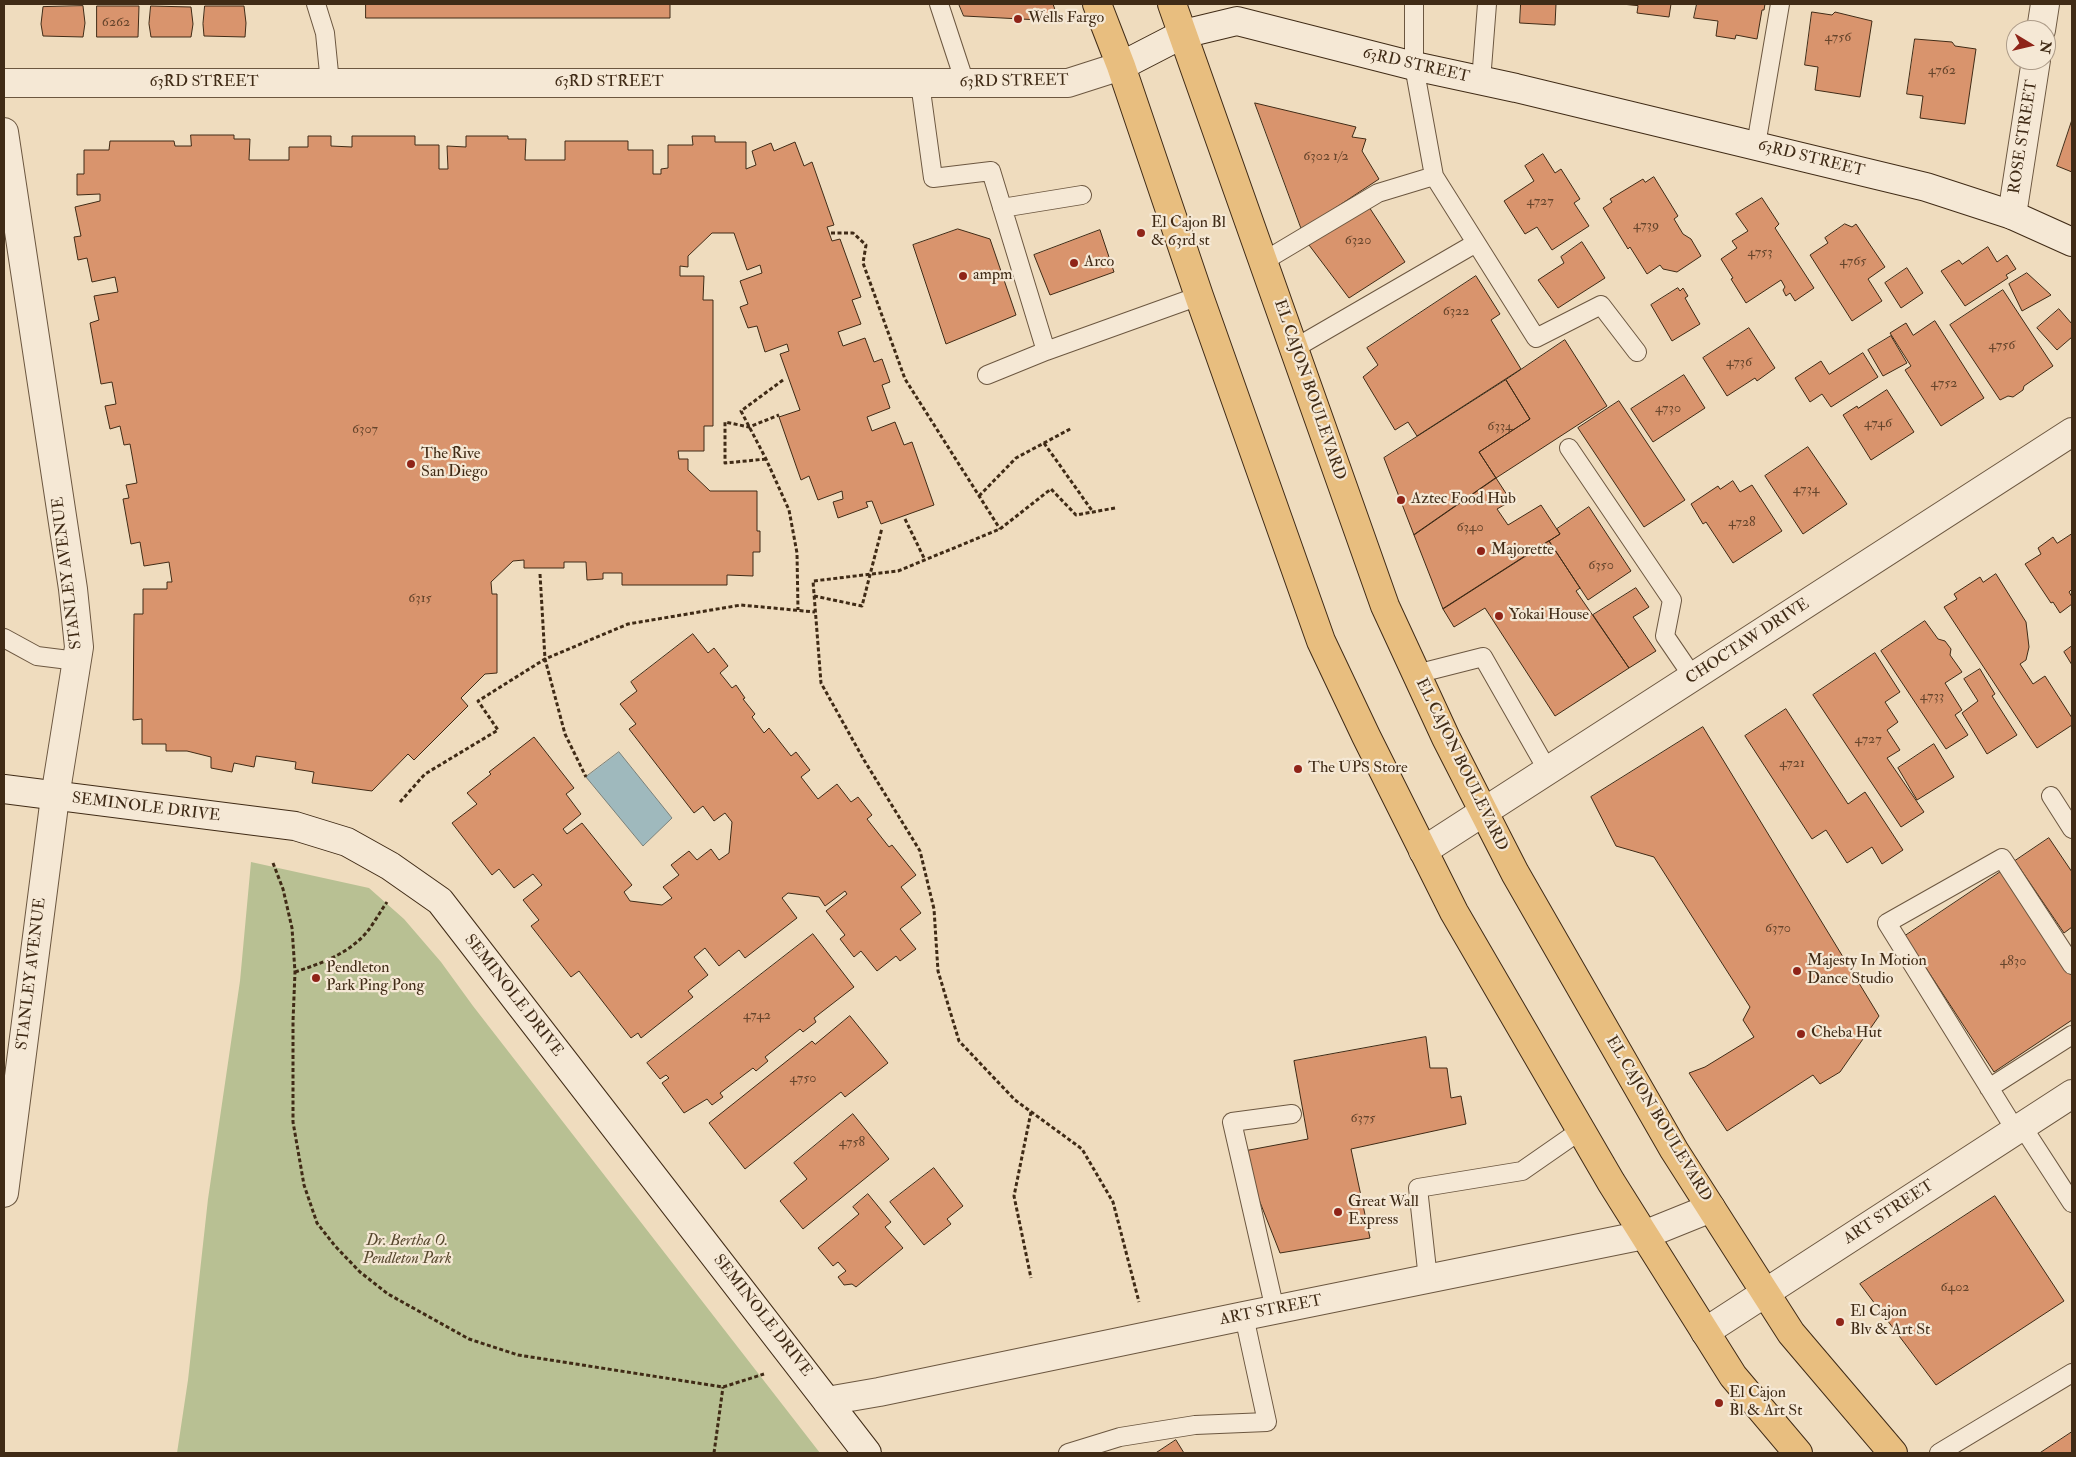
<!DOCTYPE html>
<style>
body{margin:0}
#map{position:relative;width:2076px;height:1457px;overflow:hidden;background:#efdcbe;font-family:"IM FELL Double Pica",serif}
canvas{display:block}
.frame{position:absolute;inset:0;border:5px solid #402b16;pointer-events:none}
.north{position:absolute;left:2006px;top:20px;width:50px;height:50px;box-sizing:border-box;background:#f5e8d5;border:1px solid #ad9c89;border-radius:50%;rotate:99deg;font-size:14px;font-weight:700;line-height:20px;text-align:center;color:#402b16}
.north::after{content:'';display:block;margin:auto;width:18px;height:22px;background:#8f2418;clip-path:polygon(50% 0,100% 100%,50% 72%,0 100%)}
</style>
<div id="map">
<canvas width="2076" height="1457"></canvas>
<div class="frame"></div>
<div class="north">N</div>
</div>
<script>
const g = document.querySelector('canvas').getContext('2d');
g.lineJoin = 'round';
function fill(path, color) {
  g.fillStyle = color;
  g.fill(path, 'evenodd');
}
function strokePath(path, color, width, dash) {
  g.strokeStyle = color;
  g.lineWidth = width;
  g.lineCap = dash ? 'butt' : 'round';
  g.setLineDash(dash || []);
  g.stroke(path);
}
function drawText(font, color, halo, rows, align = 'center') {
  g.font = font + ' "IM FELL Double Pica",serif';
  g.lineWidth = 4.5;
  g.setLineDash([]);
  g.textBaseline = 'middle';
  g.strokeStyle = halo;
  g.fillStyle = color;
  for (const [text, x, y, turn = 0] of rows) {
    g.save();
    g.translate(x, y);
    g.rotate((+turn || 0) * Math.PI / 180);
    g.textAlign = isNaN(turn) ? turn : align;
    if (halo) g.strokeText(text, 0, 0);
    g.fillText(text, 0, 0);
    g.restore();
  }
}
fill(new Path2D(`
 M 251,862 L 369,888 L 404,919 L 441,962 L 473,1006 L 820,1453 L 177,1453 L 188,1380 L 208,1199 L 240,981 Z`), '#b8c093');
const water = new Path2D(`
 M 619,752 L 672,818 L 643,846 L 586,777 Z`);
fill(water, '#9fb9bd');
strokePath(water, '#79807a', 1);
const building = new Path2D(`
 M 366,4 L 670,4 L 670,18 L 366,18 Z
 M 959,4 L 1053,4 L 1059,21 L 964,16 Z
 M 1521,4 L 1556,4 L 1555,25 L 1520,23 Z
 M 1622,4 L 1671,4 L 1669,17 L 1637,13 L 1638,6 Z
 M 1697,4 L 1765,4 L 1764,10 L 1762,10 L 1757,39 L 1736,35 L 1735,39 L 1716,36 L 1718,21 L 1694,18 Z
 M 83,6 L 85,23 L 83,37 L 43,36 L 41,24 L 43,7 Z
 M 97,6 L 139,6 L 138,37 L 97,37 Z
 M 151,6 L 191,7 L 193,24 L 191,37 L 151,37 L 149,24 Z
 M 205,6 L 244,6 L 246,23 L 245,37 L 204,36 L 203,24 Z
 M 1812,12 L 1832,15 L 1835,12 L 1872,21 L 1860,97 L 1815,90 L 1818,67 L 1805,65 Z
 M 1915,39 L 1952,42 L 1955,46 L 1976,49 L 1965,124 L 1920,118 L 1923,96 L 1907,94 Z
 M 1255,103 L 1356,127 L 1352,137 L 1366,139 L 1362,151 L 1379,179 L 1302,230 Z
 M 2072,120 L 2072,172 L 2057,166 Z
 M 191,135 L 234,135 L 234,139 L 250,139 L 249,160 L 289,160 L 289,147 L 308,147 L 308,136 L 331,136 L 331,146 L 352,147 L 352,136 L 415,136 L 415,145 L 439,145 L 439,169 L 448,169 L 447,146 L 466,147 L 466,136 L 508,136 L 508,139 L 526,139 L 525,160 L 565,160 L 565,141 L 628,141 L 628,150 L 653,150 L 653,174 L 661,174 L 661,169 L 668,168 L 668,145 L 693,145 L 692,136 L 715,136 L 715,142 L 746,142 L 746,169 L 756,165 L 752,151 L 771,143 L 774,151 L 795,142 L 804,166 L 812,162 L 834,225 L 827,227 L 832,241 L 840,239 L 861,297 L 852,300 L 861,324 L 838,332 L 843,346 L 865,338 L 874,362 L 882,359 L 890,382 L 882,385 L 890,408 L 867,417 L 872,431 L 895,422 L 904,445 L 912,442 L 934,505 L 881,524 L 872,501 L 866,502 L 868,507 L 838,518 L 833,502 L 843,499 L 842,491 L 818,500 L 809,476 L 801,480 L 779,417 L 800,410 L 780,354 L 789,351 L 787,344 L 765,352 L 757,326 L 748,328 L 740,307 L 748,304 L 740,281 L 762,273 L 760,265 L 747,270 L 734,233 L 712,233 L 688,256 L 688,267 L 680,266 L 680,276 L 704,276 L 703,300 L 713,300 L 713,426 L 704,426 L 704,451 L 678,451 L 679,459 L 688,459 L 688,470 L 710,491 L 757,491 L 757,531 L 760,531 L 760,552 L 753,552 L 753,576 L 727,575 L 727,585 L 622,585 L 622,573 L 603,573 L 603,579 L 587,580 L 586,562 L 564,562 L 564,568 L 524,568 L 524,560 L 513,561 L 491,582 L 492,594 L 497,594 L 497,673 L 485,674 L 461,698 L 468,706 L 414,760 L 408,754 L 372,791 L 312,783 L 314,772 L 295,769 L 296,762 L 256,756 L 254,767 L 234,763 L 232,772 L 211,768 L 211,757 L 187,751 L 166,751 L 166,744 L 142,744 L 142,719 L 133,720 L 134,614 L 143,614 L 143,589 L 167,589 L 167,582 L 172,582 L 169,562 L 144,566 L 140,542 L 131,544 L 123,499 L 129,498 L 126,485 L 137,483 L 130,444 L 124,445 L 120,426 L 110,429 L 105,406 L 116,404 L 112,382 L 101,384 L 90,323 L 99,320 L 94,296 L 118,292 L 115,277 L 92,282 L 87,258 L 78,260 L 74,237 L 81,236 L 75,207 L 100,201 L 100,194 L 77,195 L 77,174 L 84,174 L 84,150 L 109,150 L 110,141 L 174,141 L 175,146 L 191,146 Z
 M 1543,154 L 1555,173 L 1561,169 L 1580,199 L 1574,203 L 1589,226 L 1552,250 L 1537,227 L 1525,234 L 1504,201 L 1534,181 L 1525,166 Z
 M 1654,177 L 1678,216 L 1674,219 L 1683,234 L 1691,239 L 1701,256 L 1677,272 L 1663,269 L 1660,265 L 1647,274 L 1630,247 L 1628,249 L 1603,208 L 1612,202 L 1610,199 L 1643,179 L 1645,182 Z
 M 1762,198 L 1779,224 L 1775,228 L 1814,288 L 1795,301 L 1790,293 L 1786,296 L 1783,290 L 1785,287 L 1781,280 L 1746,303 L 1731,279 L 1733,278 L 1721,259 L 1737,248 L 1732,241 L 1748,231 L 1736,214 Z
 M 1369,207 L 1405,262 L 1349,298 L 1309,245 Z
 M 1845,224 L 1852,227 L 1856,224 L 1885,267 L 1868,279 L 1882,301 L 1852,321 L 1810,255 L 1828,243 L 1825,238 Z
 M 958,229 L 990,239 L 1016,315 L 946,344 L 913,245 Z
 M 1100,230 L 1114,272 L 1050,295 L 1034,255 Z
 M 1582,242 L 1605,278 L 1558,308 L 1538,280 L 1564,263 L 1561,257 Z
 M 1988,247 L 1997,262 L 2007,255 L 2016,269 L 2006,275 L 2008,278 L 1965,306 L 1941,271 L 1959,260 L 1962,264 Z
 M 1907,268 L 1923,293 L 1901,308 L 1885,283 Z
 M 2027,273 L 2051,295 L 2022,311 L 2009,284 Z
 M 1476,276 L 1500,314 L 1491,320 L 1521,369 L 1417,436 L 1408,422 L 1395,430 L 1363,377 L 1378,365 L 1367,348 Z
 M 1678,288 L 1680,291 L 1683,288 L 1688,296 L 1685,298 L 1700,324 L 1672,341 L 1651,305 Z
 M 2003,290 L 2053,366 L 2024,386 L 2023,390 L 2013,397 L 2008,396 L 2000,400 L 1950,325 Z
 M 2059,309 L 2072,324 L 2072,337 L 2057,350 L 2037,328 Z
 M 1935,321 L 1984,398 L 1941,426 L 1905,370 L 1911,366 L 1890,333 L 1906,323 L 1913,335 Z
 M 1749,328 L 1775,368 L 1757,381 L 1755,378 L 1727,396 L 1703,358 Z
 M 1891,336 L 1907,363 L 1883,376 L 1868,350 Z
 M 1565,340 L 1607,406 L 1496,478 L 1479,452 L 1530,419 L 1506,380 Z
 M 1863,353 L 1878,377 L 1831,407 L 1822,394 L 1810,402 L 1795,378 L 1821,361 L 1829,374 Z
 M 1684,375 L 1705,408 L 1653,442 L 1631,409 Z
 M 1506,380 L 1530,419 L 1479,452 L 1496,478 L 1414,535 L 1384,458 Z
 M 1887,390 L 1914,432 L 1871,460 L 1843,415 L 1857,406 L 1858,408 Z
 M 1619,401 L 1685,500 L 1644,527 L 1578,428 Z
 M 1808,447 L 1847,504 L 1803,534 L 1765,476 Z
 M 1496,478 L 1511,501 L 1497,509 L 1508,525 L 1541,505 L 1560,534 L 1443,609 L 1414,535 Z
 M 1733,481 L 1740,492 L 1752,485 L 1782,531 L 1733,563 L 1706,522 L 1703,524 L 1691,504 L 1718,486 L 1720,489 Z
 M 1589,507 L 1631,571 L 1588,600 L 1549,541 L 1560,534 L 1557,529 Z
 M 2072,534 L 2072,589 L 2069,592 L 2072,597 L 2072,604 L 2060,613 L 2053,602 L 2051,603 L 2025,564 L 2041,554 L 2038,548 L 2053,537 L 2057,543 Z
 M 1549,541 L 1580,588 L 1576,591 L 1629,668 L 1555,716 L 1485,608 L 1454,627 L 1443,609 Z
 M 1996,574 L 2026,622 L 2029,647 L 2026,660 L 2020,664 L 2033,684 L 2045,676 L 2072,718 L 2072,725 L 2037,748 L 1944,607 L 1957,599 L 1954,594 L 1980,577 L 1983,582 Z
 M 1636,588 L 1649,607 L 1633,617 L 1656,651 L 1629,668 L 1593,615 Z
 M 1925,621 L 1938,639 L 1945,641 L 1951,649 L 1950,655 L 1962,672 L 1945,683 L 1962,710 L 1955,715 L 1968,735 L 1946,749 L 1881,651 Z
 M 693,634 L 708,653 L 714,648 L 728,666 L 720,673 L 732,688 L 736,685 L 745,698 L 743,699 L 755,714 L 752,717 L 764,733 L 769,728 L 791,756 L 796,752 L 810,770 L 801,777 L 818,799 L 837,784 L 851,802 L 858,797 L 872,815 L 867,819 L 889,847 L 892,845 L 916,875 L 901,887 L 921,913 L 900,929 L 916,949 L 900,961 L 896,956 L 877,971 L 861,951 L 854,957 L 840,939 L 845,935 L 826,911 L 847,894 L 845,891 L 825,906 L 819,897 L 788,893 L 782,898 L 797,918 L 745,958 L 739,950 L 719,966 L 705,948 L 694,957 L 708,975 L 688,991 L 693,997 L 641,1038 L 638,1033 L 631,1038 L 579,971 L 571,977 L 531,926 L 539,920 L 523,900 L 542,885 L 533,874 L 514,888 L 499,869 L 492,875 L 452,823 L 477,804 L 467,793 L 491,774 L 489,772 L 534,737 L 574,788 L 566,794 L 581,814 L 563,829 L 567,834 L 582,823 L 632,885 L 624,892 L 630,901 L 662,905 L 672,898 L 663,887 L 679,875 L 671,865 L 689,851 L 697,860 L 711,849 L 719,860 L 729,853 L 732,822 L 725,813 L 714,821 L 703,806 L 694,813 L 629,729 L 636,724 L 620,704 L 637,691 L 631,682 Z
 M 2072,646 L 2072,665 L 2064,652 Z
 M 1875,653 L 1900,692 L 1885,702 L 1898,722 L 1887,730 L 1900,750 L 1887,758 L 1924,812 L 1901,827 L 1813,695 Z
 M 1980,669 L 1995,694 L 1992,696 L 2017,735 L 1987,754 L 1962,713 L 1978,701 L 1964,679 Z
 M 1786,709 L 1848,804 L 1865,792 L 1903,850 L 1882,864 L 1872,847 L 1847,863 L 1826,830 L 1812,839 L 1745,736 Z
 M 1703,727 L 1879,1016 L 1840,1072 L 1820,1084 L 1813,1075 L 1727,1131 L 1689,1073 L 1705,1067 L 1754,1037 L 1743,1020 L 1750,1007 L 1654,857 L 1616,846 L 1591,797 Z
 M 1934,744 L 1954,777 L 1917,800 L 1898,768 Z
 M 2049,838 L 2072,872 L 2072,927 L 2064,933 L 2015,861 Z
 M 2005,869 L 2072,972 L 2072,1020 L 1994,1072 L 1905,936 Z
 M 813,934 L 854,987 L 814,1018 L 816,1022 L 803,1032 L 800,1029 L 765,1057 L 768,1061 L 756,1071 L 753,1068 L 720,1093 L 723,1097 L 712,1105 L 707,1099 L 684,1113 L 662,1083 L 669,1078 L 666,1075 L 660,1079 L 647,1063 Z
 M 850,1016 L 888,1063 L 845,1097 L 841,1092 L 745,1169 L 709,1123 L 812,1041 L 815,1044 Z
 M 1426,1037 L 1430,1068 L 1447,1068 L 1451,1098 L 1461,1096 L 1466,1124 L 1351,1149 L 1370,1238 L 1280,1253 L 1243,1159 L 1244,1151 L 1308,1139 L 1294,1061 Z
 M 853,1114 L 889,1159 L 803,1229 L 780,1201 L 807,1179 L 794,1163 Z
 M 934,1168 L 963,1206 L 947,1219 L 951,1224 L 924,1245 L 890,1202 Z
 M 868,1194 L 891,1222 L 885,1227 L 903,1248 L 856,1287 L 852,1284 L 844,1285 L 838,1277 L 846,1271 L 838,1262 L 833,1266 L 818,1248 L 859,1214 L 853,1207 Z
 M 1995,1196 L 2064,1301 L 1936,1385 L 1860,1284 Z
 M 2072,1432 L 2072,1453 L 2040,1453 Z
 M 1176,1440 L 1184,1453 L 1156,1453 Z`);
fill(building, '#d9946d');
strokePath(building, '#402b16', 1);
const lane = new Path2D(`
 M 316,4 L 325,33 L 330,83
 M 939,4 L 965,83
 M 1414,4 L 1414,66 L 1434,176 L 1536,338 L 1601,305 L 1637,352
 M 1481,81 L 1487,4
 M 920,83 L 933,178 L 991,171 L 1046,351
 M 1756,145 L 1780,4
 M 1002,208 L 1082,195
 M 1264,261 L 1378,193 L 1434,176
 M 1295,348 L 1476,243
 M 987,375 L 1046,351 L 1199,296
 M 1569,448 L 1672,600 L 1665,636 L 1693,677
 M 4,638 L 37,656 L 77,661
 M 1416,674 L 1483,657 L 1548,771
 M 2051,796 L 2072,829
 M 1989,1088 L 2072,1035
 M 2022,1126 L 2072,1203
 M 2016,1131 L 1887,923 L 2002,858 L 2072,965
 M 1428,1279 L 1418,1188 L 1522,1171 L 1581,1130
 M 1275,1310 L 1232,1122 L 1292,1114
 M 1068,1453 L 1120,1437 L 1195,1425 L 1267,1422 L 1244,1316
 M 1939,1453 L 2072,1373`);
const street = new Path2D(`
 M 2041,30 L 2045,4
 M 4,83 L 1068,83 L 1121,66
 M 4,132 L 73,589 L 79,647 L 55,797 L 4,1193
 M 2012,215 L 2036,60
 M 1423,851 L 2072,432
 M 1705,1332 L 2072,1094
 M 827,1401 L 879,1392 L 1244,1316 L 1644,1235 L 1711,1208`);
const secondary = new Path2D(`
 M 1121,66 L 1183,34 L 1237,21 L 1414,66 L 1516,88 L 1926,187 L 2012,215 L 2072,242
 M 4,789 L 295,826 L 347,842 L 390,866 L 440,901 L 867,1453`);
const primary = new Path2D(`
 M 1097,4 L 1121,66 L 1199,296 L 1321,641 L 1366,736 L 1454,912 L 1611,1182 L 1733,1376 L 1798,1453
 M 1172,4 L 1385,606 L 1446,738 L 1515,873 L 1674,1150 L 1791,1333 L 1893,1453`);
strokePath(lane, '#6c5740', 20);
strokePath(street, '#6c5740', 30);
strokePath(secondary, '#402b16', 30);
strokePath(primary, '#402b16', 30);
strokePath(new Path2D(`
 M 831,233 L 853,233 L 866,245 L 863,263 L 905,379 L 1000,529
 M 783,380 L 741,411 L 766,459 L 789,510 L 797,553 L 798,610
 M 1044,443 L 1093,512
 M 766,459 L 725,463 L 725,422 L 749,427 L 779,415
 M 979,496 L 1016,458 L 1072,428
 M 1115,508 L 1076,515 L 1051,489 L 1000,529 L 898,571 L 813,581 L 821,683 L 864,760 L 920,851 L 934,909 L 938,971 L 959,1041 L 1015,1100 L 1082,1149 L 1113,1202 L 1139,1302
 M 905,519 L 925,560
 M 540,574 L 545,659 L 565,734 L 586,777
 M 814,596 L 862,606 L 882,528
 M 400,802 L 425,774 L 498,730 L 478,701 L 545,659 L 628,624 L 741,605 L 815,612
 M 273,863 L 283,889 L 292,928 L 295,972 L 293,1021 L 293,1122 L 304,1185 L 317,1223 L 335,1246 L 360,1272 L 388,1294 L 469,1339 L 518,1355 L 723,1387 L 764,1374
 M 295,972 C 322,963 348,954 367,932 C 374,923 380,912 387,902
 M 1031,1112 L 1014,1196 L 1031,1278
 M 714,1453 L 723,1387`), '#402b16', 3, [4, 2.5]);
strokePath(lane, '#f5e8d5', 18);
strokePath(street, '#f5e8d5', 28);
strokePath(secondary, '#f5e8d5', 28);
strokePath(primary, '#e8be7f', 28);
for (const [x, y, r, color] of [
 [1018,19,5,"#8f2418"],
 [1141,233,5,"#8f2418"],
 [1074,263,5,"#8f2418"],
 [963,276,5,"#8f2418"],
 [411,464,5,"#8f2418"],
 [1401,500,5,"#8f2418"],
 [1481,551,5,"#8f2418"],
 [1499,616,5,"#8f2418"],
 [1298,769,5,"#8f2418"],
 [1797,971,5,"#8f2418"],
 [316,978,5,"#8f2418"],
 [1801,1034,5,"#8f2418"],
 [1338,1212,5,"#8f2418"],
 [1840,1322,5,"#8f2418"],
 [1719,1403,5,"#8f2418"]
]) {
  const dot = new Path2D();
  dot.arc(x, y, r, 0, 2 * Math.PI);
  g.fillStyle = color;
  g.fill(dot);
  strokePath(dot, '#f5e8d5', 2);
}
drawText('14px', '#66452c', null, [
 ["6262",116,23],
 ["4756",1838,38],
 ["4762",1942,71],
 ["6302 1/2",1326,157],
 ["4727",1540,202],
 ["4739",1646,226],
 ["6320",1358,241],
 ["4753",1760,253],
 ["4765",1853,262],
 ["6322",1456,312],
 ["4756",2002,346],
 ["4736",1739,363],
 ["4752",1944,384],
 ["4730",1668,409],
 ["4746",1878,424],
 ["6334",1500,427],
 ["6307",365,430],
 ["4734",1806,490],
 ["4728",1742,523],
 ["6340",1470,528],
 ["6350",1601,566],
 ["6315",420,599],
 ["4733",1932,697],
 ["4727",1868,740],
 ["4721",1792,764],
 ["6370",1778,929],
 ["4830",2013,962],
 ["4742",757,1016],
 ["4750",803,1079],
 ["6375",1363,1119],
 ["4758",852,1143],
 ["6402",1955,1288]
]);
drawText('16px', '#402b16', '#f5e8d5', [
 ["Wells Fargo",1028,19],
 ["El Cajon Bl",1151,224],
 ["& 63rd st",1151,242],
 ["Arco",1084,263],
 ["ampm",973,276],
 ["The Rive",421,455],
 ["San Diego",421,473],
 ["Aztec Food Hub",1411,500],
 ["Majorette",1491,551],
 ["Yokai House",1509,616],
 ["The UPS Store",1308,769],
 ["Majesty In Motion",1807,962],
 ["Dance Studio",1807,980],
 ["Pendleton",326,969],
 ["Park Ping Pong",326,987],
 ["Cheba Hut",1811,1034],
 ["Great Wall",1348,1203],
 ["Express",1348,1221],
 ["El Cajon",1850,1313],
 ["Blv & Art St",1850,1331],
 ["El Cajon",1729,1394],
 ["Bl & Art St",1729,1412]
], 'left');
drawText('16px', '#402b16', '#f5e8d5', [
 ["63RD STREET",1416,66,13],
 ["63RD STREET",1014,82,-1],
 ["63RD STREET",204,83],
 ["63RD STREET",609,83],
 ["ROSE STREET",2024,137,-81],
 ["63RD STREET",1811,159,14],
 ["EL CAJON BOULEVARD",1309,390,71],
 ["STANLEY AVENUE",68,573,-97],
 ["CHOCTAW DRIVE",1748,642,-33],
 ["EL CAJON BOULEVARD",1461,765,64],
 ["SEMINOLE DRIVE",146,808,7],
 ["STANLEY AVENUE",32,974,-83],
 ["SEMINOLE DRIVE",513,996,52],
 ["EL CAJON BOULEVARD",1658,1119,59],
 ["ART STREET",1889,1213,-33],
 ["ART STREET",1271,1311,-11],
 ["SEMINOLE DRIVE",762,1316,52]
]);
drawText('italic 16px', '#58492f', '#f5e8d5', [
 ["Dr. Bertha O.",407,1242],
 ["Pendleton Park",407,1260]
]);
</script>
